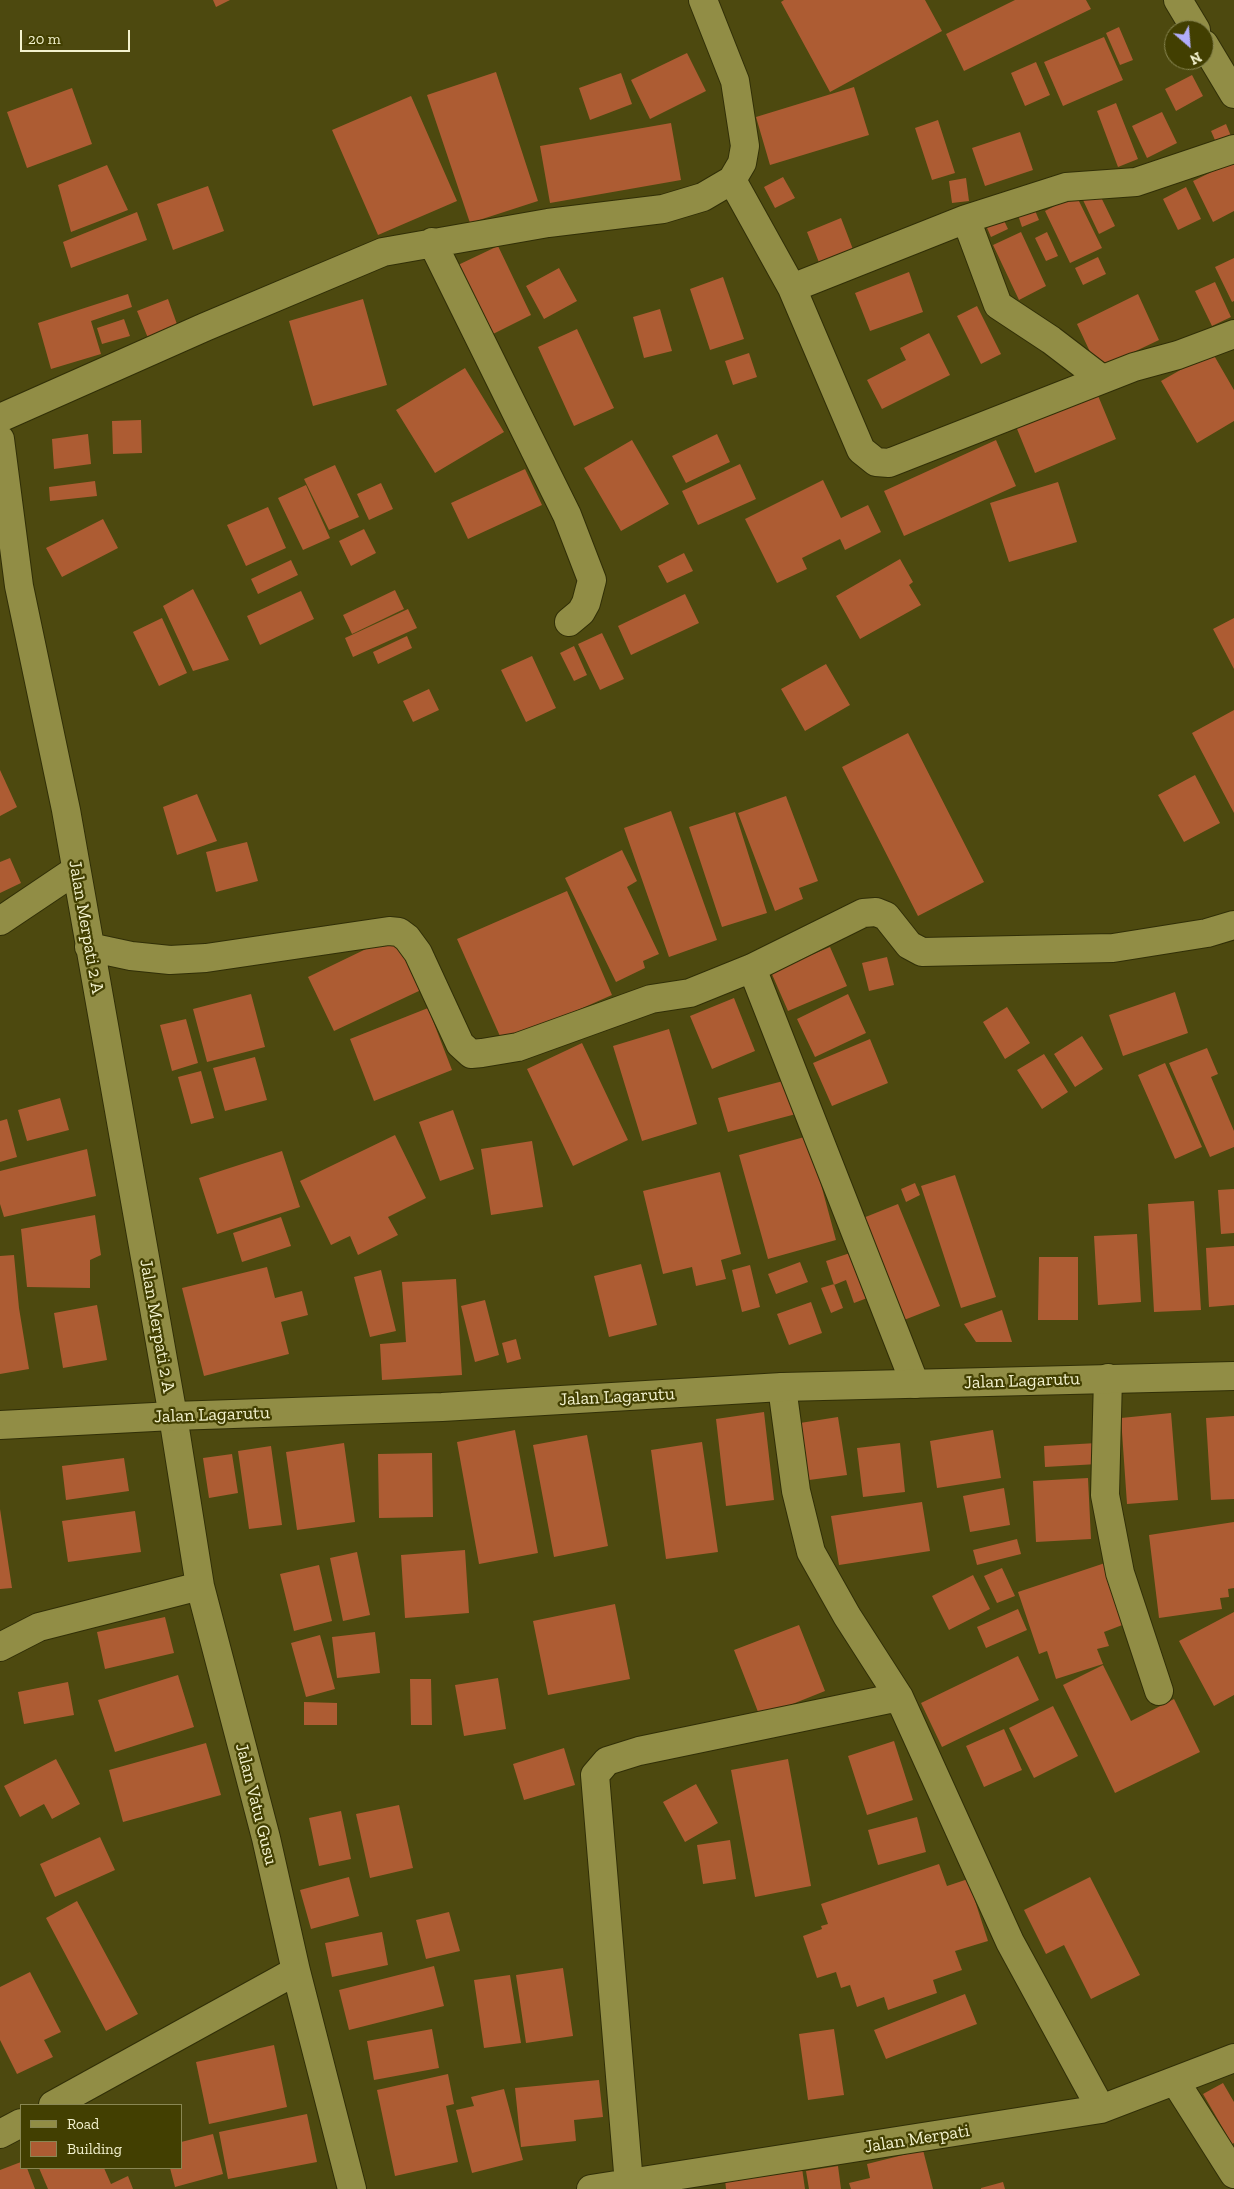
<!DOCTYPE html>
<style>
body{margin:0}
#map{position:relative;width:1234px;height:2189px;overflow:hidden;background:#4d490f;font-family:"Zilla Slab",serif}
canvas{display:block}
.legend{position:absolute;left:20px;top:2104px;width:162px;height:65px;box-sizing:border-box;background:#423f01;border:1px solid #898753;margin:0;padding:6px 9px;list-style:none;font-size:15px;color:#f3f2ce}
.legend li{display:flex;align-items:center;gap:10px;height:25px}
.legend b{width:25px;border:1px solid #898753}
.north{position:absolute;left:1164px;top:20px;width:50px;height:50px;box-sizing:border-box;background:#423f01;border:1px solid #898753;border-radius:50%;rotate:153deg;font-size:14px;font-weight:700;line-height:20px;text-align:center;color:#f3f2ce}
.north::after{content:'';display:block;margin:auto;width:18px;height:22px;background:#b1adfa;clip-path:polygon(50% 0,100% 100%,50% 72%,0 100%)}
.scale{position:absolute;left:20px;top:30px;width:110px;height:22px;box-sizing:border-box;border:2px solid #f3f2ce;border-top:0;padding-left:6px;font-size:15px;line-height:18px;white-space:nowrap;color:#f3f2ce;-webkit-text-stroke:4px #423f01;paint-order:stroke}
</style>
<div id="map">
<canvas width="1234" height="2189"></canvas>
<ul class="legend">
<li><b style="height:6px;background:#918d45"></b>Road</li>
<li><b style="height:14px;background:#ad5c33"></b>Building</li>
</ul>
<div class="north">N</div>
<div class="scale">20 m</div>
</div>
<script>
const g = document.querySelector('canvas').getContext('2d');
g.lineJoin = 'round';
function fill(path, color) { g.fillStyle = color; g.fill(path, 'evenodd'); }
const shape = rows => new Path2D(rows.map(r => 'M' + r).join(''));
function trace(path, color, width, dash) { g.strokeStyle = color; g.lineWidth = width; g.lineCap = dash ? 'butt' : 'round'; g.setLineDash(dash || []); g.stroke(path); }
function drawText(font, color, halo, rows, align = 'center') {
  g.font = font + ' "Zilla Slab",serif'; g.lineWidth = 4.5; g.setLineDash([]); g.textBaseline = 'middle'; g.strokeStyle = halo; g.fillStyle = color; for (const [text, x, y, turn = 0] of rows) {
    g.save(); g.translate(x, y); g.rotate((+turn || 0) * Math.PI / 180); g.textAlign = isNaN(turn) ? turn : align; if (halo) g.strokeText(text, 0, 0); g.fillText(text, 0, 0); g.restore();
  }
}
fill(shape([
 [213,0,230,0,216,7],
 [784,0,925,0,942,31,830,92,781,2],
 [1015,0,1086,0,1091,9,964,71,946,34],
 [1119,27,1133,60,1120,65,1106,33],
 [1104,37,1123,80,1063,106,1044,62],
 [687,53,706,91,650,119,631,80],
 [1036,62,1050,95,1025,106,1011,73],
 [496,72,538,201,470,223,427,95],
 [621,73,632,104,590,120,579,88],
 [1192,75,1203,96,1176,111,1165,89],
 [854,87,869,135,770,165,756,117],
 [72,88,92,144,27,168,7,112],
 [411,96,457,201,378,235,332,130],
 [1116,103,1138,159,1118,167,1097,111],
 [1162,112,1177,143,1147,158,1132,126],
 [938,120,955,173,932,180,915,128],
 [671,123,681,180,550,203,540,146],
 [1226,124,1233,141,1218,147,1211,131],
 [1020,132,1033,170,985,186,972,148],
 [1234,161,1234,211,1213,222,1193,181],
 [107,165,128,210,71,232,58,185],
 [783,177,795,198,775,208,764,187],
 [966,178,969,201,952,203,949,181],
 [208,186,224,231,173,250,157,204],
 [1186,187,1201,219,1178,230,1163,199],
 [1099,193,1115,226,1099,234,1083,200],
 [1076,195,1102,248,1070,263,1045,211],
 [1031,201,1039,220,1022,227,1016,209],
 [137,212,147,240,71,268,63,242],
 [1000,212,1008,229,991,237,984,221],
 [841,218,854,252,820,265,807,232],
 [1021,232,1046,286,1019,300,993,245],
 [1047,232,1058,256,1046,261,1035,238],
 [498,246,531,315,491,335,458,265],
 [1098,257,1106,274,1083,285,1075,268],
 [1234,258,1234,301,1232,302,1215,267],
 [559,268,577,301,544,319,526,286],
 [909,272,923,312,870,331,855,293],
 [723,277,744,339,710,350,690,289],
 [1215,282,1231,317,1212,326,1195,291],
 [128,294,132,307,91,321,101,354,51,369,38,323],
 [1138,294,1159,340,1098,369,1077,324],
 [168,299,178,327,148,338,137,311],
 [363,299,387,385,313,406,289,321],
 [977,306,1001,354,981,364,957,316],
 [660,309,672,351,644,358,633,317],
 [124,319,130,336,102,344,97,328],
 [577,329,614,408,574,426,538,347],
 [929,333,950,375,882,409,867,380,906,360,900,348],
 [1212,352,1234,390,1234,421,1197,443,1161,381],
 [749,353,757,377,733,385,725,361],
 [465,368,504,432,435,473,396,410],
 [1094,386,1116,439,1035,473,1013,419],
 [141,420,142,453,113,454,112,421],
 [88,434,91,464,54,469,52,439],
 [717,434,730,462,686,483,672,456],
 [632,440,669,504,621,531,584,468],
 [996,440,1016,486,904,536,884,491],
 [740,464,756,499,698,525,682,491],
 [335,465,359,517,329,530,304,479],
 [525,469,542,505,468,539,451,503],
 [823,480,841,518,868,505,881,532,845,550,840,539,802,558,807,569,777,583,745,519],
 [95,481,97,496,50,501,49,487],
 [1058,482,1077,542,1009,562,990,503],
 [381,483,393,509,369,520,357,494],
 [306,485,330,538,303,550,278,498],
 [268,507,286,548,246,566,227,525],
 [103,519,118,548,62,577,46,548],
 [364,529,376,553,351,566,339,541],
 [684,553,693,571,667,583,658,566],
 [900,559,913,582,909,585,921,605,860,639,836,596],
 [291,560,298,575,258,594,251,579],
 [193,589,229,660,193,671,163,606],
 [395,590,404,609,352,634,343,615],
 [301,591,314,619,260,645,247,616],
 [685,594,699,623,631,655,618,626],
 [408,609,417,628,353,657,345,638],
 [162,618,187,673,159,686,133,632],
 [1234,618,1234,669,1213,629],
 [602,633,624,679,600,690,578,644],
 [407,636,412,648,378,664,373,652],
 [574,646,587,675,574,681,560,653],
 [532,656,556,708,526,722,501,670],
 [826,664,850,705,805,731,781,689],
 [429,689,439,710,413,722,403,701],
 [1234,710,1234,813,1192,733],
 [908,733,984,882,918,916,842,767],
 [0,770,17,807,0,816],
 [1195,775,1220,823,1184,842,1158,795],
 [197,794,217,841,177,855,163,807],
 [786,796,818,881,799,888,803,899,775,911,738,813],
 [671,811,717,940,669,957,624,828],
 [735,812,767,913,722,927,689,827],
 [247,842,258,881,216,892,206,852],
 [622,850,637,881,627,887,659,954,643,961,645,968,616,982,565,878],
 [10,858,21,883,0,893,0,862],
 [567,891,612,995,503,1043,457,939],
 [395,935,421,990,334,1031,308,977],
 [830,947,847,986,788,1011,771,972],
 [887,957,894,985,869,991,862,963],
 [1175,992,1188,1033,1123,1056,1109,1015],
 [251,994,265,1047,207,1062,193,1009],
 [848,994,866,1033,815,1057,797,1019],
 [734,998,755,1051,712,1069,690,1016],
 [1007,1007,1030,1043,1005,1059,983,1022],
 [428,1008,452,1070,374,1101,350,1039],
 [186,1019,198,1063,172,1071,160,1025],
 [669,1029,697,1124,642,1141,613,1046],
 [1082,1036,1103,1069,1075,1087,1054,1054],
 [870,1039,888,1083,832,1106,813,1063],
 [582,1043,628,1140,573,1166,527,1069],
 [1207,1048,1218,1074,1211,1077,1234,1131,1234,1147,1210,1157,1169,1063],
 [1044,1054,1068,1092,1042,1109,1017,1070],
 [255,1057,267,1100,225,1111,213,1068],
 [1165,1063,1202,1147,1175,1159,1138,1075],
 [201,1071,214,1118,191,1124,178,1077],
 [787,1080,796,1114,728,1132,718,1098],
 [60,1098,69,1130,27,1141,18,1110],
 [453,1110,474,1169,440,1181,419,1122],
 [7,1119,17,1157,0,1162,0,1121],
 [395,1135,426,1198,388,1217,398,1235,358,1255,350,1236,331,1245,300,1181],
 [808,1136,836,1240,768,1259,739,1155],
 [532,1141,543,1207,491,1215,481,1149],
 [87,1149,96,1196,4,1217,0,1204,0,1171],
 [282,1151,300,1207,217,1234,199,1178],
 [720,1172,741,1254,721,1260,726,1279,696,1286,692,1267,663,1274,643,1191],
 [955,1175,996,1297,961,1308,921,1186],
 [915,1183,920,1195,906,1202,901,1189],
 [1234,1189,1234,1233,1221,1234,1218,1190],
 [1194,1201,1201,1310,1154,1312,1148,1204],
 [898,1204,940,1306,904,1320,863,1218],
 [95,1215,101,1255,90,1260,90,1288,27,1287,21,1229],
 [281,1217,291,1246,242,1262,233,1233],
 [1137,1234,1141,1302,1098,1305,1094,1236],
 [1234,1246,1234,1305,1209,1307,1206,1248],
 [853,1252,870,1297,854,1303,846,1280,834,1285,826,1261],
 [14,1255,19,1308,29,1369,0,1374,0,1256],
 [1039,1257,1078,1257,1078,1320,1038,1320],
 [800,1262,808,1282,776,1294,768,1274],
 [641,1264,657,1325,609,1337,594,1276],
 [750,1265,760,1307,742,1312,732,1270],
 [267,1267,275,1298,302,1291,308,1315,281,1322,289,1354,204,1376,182,1288],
 [381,1270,396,1331,370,1337,354,1277],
 [456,1279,462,1375,382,1380,380,1344,406,1342,402,1282],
 [834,1284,843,1308,831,1313,821,1288],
 [485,1300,499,1355,475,1362,461,1306],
 [811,1302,822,1333,789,1345,777,1314],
 [97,1305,107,1360,63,1368,54,1313],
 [1002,1310,1012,1342,976,1342,964,1324],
 [516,1339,521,1359,507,1363,502,1343],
 [764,1412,774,1500,726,1506,716,1419],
 [1171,1413,1178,1500,1127,1504,1121,1418],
 [1234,1416,1234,1499,1211,1500,1206,1418],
 [838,1417,847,1475,809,1480,800,1423],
 [515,1430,538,1553,479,1564,457,1442],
 [993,1430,1001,1478,937,1488,930,1441],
 [587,1435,608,1546,554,1557,533,1445],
 [702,1442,718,1552,666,1559,651,1450],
 [344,1443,355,1522,297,1530,286,1452],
 [900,1443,905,1492,863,1497,857,1448],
 [1097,1443,1098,1464,1045,1467,1044,1446],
 [271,1446,282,1525,249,1529,238,1451],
 [432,1453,433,1517,379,1518,378,1454],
 [232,1454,238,1493,209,1498,203,1458],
 [124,1458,129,1491,66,1500,62,1466],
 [1088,1478,1091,1539,1036,1542,1033,1481],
 [1004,1488,1010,1525,970,1532,963,1496],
 [922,1502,930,1551,839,1565,831,1516],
 [0,1509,12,1588,0,1589],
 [135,1511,141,1552,68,1562,62,1521],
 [1234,1522,1234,1588,1228,1589,1229,1597,1220,1598,1222,1609,1159,1618,1149,1535],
 [1017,1539,1021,1554,977,1565,973,1550],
 [465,1550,469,1613,405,1618,401,1555],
 [357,1552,370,1615,343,1621,330,1558],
 [1105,1563,1125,1624,1104,1632,1109,1646,1097,1649,1103,1664,1056,1679,1047,1651,1039,1654,1018,1592],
 [319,1565,332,1621,294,1631,280,1574],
 [1002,1568,1015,1596,997,1603,984,1576],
 [973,1575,990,1609,949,1630,932,1596],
 [615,1604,630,1679,548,1695,533,1621],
 [1018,1609,1027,1630,986,1648,977,1627],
 [1234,1612,1234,1695,1214,1706,1179,1641],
 [165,1617,174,1653,105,1669,97,1632],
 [799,1625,825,1691,760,1717,734,1650],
 [375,1632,380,1673,337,1678,332,1637],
 [320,1635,335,1689,306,1697,291,1643],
 [1018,1656,1039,1700,942,1747,921,1703],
 [1103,1665,1131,1721,1174,1699,1200,1752,1115,1793,1063,1685],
 [178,1675,194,1727,115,1752,98,1700],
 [498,1678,506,1729,464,1736,455,1685],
 [410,1679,431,1679,432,1725,411,1725],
 [68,1682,74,1715,24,1724,18,1692],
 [304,1702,337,1703,337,1725,304,1725],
 [1053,1706,1078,1756,1034,1778,1009,1728],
 [1004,1729,1022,1770,984,1787,966,1746],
 [894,1741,913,1800,867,1815,848,1756],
 [206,1743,221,1795,123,1822,109,1770],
 [564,1748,575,1785,524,1800,513,1764],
 [56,1759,80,1804,52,1819,44,1804,20,1817,4,1786],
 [788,1759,811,1886,755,1897,731,1770],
 [696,1784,718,1823,685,1842,663,1802],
 [399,1805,413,1868,370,1878,356,1814],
 [341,1811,351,1859,319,1866,309,1818],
 [917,1817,926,1852,878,1865,868,1830],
 [100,1837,115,1870,55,1897,40,1864],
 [730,1840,736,1879,703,1884,697,1845],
 [939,1864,947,1886,968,1879,988,1941,955,1951,962,1970,933,1980,937,1993,888,2010,884,1997,857,2007,850,1985,841,1988,836,1972,817,1978,803,1936,822,1929,821,1926,828,1924,821,1904],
 [349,1877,359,1916,311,1929,300,1890],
 [1090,1877,1140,1975,1091,1999,1064,1945,1046,1954,1024,1910],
 [77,1901,138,2014,106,2031,46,1918],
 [449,1912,460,1951,426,1959,416,1920],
 [382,1932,388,1965,332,1977,325,1943],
 [434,1966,444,2006,349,2030,339,1990],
 [563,1968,573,2036,526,2043,516,1975],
 [30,1972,61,2032,44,2040,53,2057,17,2074,0,2040,0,1987],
 [510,1975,521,2043,484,2048,474,1980],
 [965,1994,977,2024,886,2059,874,2030],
 [432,2029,439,2068,374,2080,367,2041],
 [834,2029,844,2095,808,2100,799,2034],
 [274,2045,287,2107,209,2124,196,2062],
 [448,2074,454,2104,446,2106,458,2162,395,2176,377,2090],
 [599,2080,603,2117,574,2120,576,2141,521,2147,515,2088],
 [1223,2083,1234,2102,1234,2143,1232,2144,1203,2094],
 [504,2089,523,2160,472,2173,456,2110,474,2106,471,2097],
 [307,2114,317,2162,228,2179,219,2132],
 [213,2134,223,2174,175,2187,170,2168,181,2168,181,2142],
 [923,2150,933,2189,851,2189,849,2183,870,2178,867,2164],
 [21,2162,21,2168,27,2168,35,2189,0,2189,0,2170],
 [838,2166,841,2189,809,2189,806,2171],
 [39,2168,104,2168,111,2184,128,2176,133,2189,48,2189],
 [802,2168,805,2189,726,2189,725,2179],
 [1003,2182,1005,2189,981,2189,981,2188]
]), '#ad5c33');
const street = shape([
 [1178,0,1196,30],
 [1204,44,1234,94],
 [732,180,792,288,861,450,876,462,889,463,1134,367,1178,355,1234,334],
 [966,219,998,305,1051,340,1102,379],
 [432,242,567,515,592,580,586,603,581,612,569,622],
 [792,288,966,219,1066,187,1136,182,1234,149],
 [0,418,205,327,383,252,548,223,663,209,703,197,732,180,742,163,745,146,735,81,703,0],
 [0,439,19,586,66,810,173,1416,200,1586,266,1838,296,1971,352,2189],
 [0,921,76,870],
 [89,947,131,956,170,960,206,958,389,931,399,932,407,938,418,953,460,1044,471,1054,482,1053,518,1047,651,999,690,993,752,968,863,913,876,912,886,916,909,945,922,952,1113,948,1207,933,1234,925],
 [752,968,915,1384],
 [1108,1378,1105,1495,1120,1573,1159,1691],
 [782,1387,796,1491,811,1552,847,1616,899,1697,1010,1942,1101,2109],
 [0,1647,39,1627,200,1586],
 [1175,2081,1234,2174],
 [53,2105,296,1971],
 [0,2134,21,2123],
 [629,2184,595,1775,607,1761,639,1751,899,1697],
 [591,2189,1101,2109,1234,2058]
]);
const secondary = shape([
 [0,1425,173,1416,442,1407,782,1387,1234,1376]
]);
trace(street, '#312f07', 30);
trace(secondary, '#312f07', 30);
trace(street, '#918d45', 28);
trace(secondary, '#918d45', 28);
drawText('18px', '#f3f2ce', '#423f01', [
 ["Jalan Merpati 2 A",86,927,80],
 ["Jalan Merpati 2 A",157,1326,80],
 ["Jalan Lagarutu",1022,1381,-2],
 ["Jalan Lagarutu",617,1397,-3],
 ["Jalan Lagarutu",212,1415,-2],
 ["Jalan Vatu Gusu",256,1804,76],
 ["Jalan Merpati",917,2139,-9]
]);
</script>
